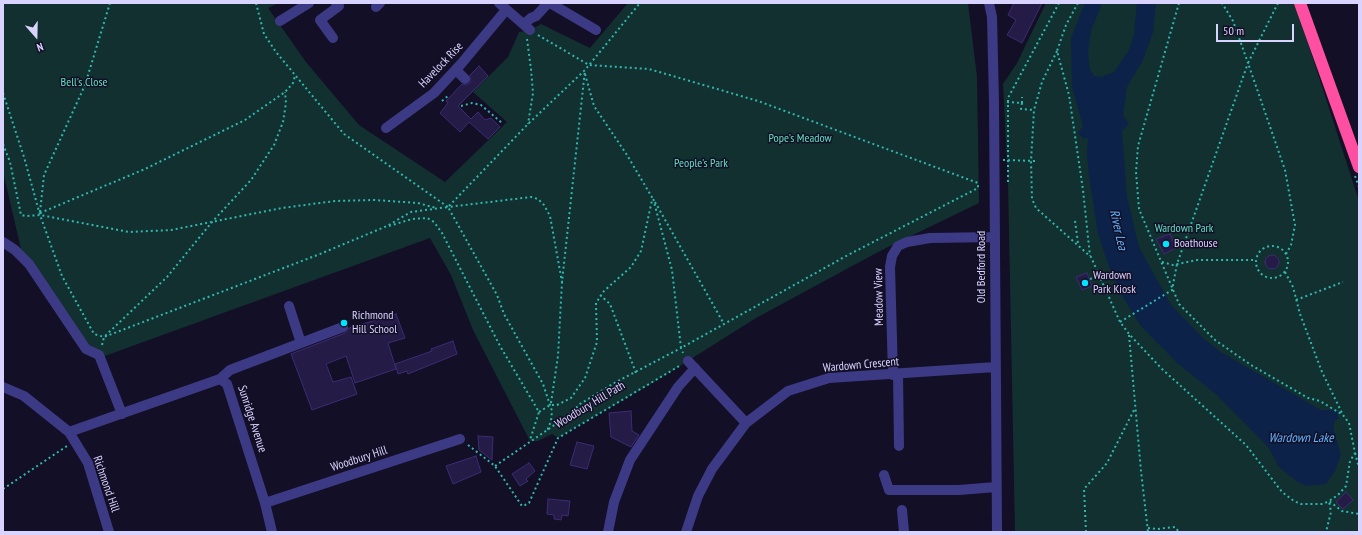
<!DOCTYPE html>
<style>
body{margin:0}
#map{position:relative;width:1362px;height:535px;overflow:hidden;background:#130f26;font-family:"PT Sans Narrow",sans-serif}
canvas{display:block}
.frame{position:absolute;inset:0;border:4px solid #d9d4ff;pointer-events:none}
.north{position:absolute;left:16px;top:16px;width:40px;height:40px;-webkit-text-stroke:3px #130f26;paint-order:stroke;rotate:160deg;font-size:11px;font-weight:700;line-height:16px;text-align:center;color:#d9d4ff}
.north::after{content:'';display:block;margin:auto;width:14px;height:18px;background:#d9d4ff;clip-path:polygon(50% 0,100% 100%,50% 72%,0 100%)}
.scale{position:absolute;left:1216px;top:24px;width:78px;height:18px;box-sizing:border-box;border:2px solid #d9d4ff;border-top:0;padding-left:5px;font-size:12px;line-height:14px;white-space:nowrap;color:#d9d4ff;-webkit-text-stroke:3px #130f26;paint-order:stroke}
</style>
<div id="map">
<canvas width="1362" height="535"></canvas>
<div class="frame"></div>
<div class="north">N</div>
<div class="scale">50 m</div>
</div>
<script>
const g = document.querySelector('canvas').getContext('2d');
g.lineJoin = 'round';
function fill(path, color) { g.fillStyle = color; g.fill(path, 'evenodd'); }
const shape = rows => new Path2D(rows.map(r => 'M' + r).join(''));
function trace(path, color, width, dash) { g.strokeStyle = color; g.lineWidth = width; g.lineCap = dash ? 'butt' : 'round'; g.setLineDash(dash || []); g.stroke(path); }
function drawText(font, color, halo, rows, align = 'center') {
  g.font = font + ' "PT Sans Narrow",sans-serif'; g.lineWidth = 3; g.setLineDash([]); g.textBaseline = 'middle'; g.strokeStyle = halo; g.fillStyle = color; for (const [text, x, y, turn = 0] of rows) {
    g.save(); g.translate(x, y); g.rotate((+turn || 0) * Math.PI / 180); g.textAlign = isNaN(turn) ? turn : align; if (halo) g.strokeText(text, 0, 0); g.fillText(text, 0, 0); g.restore();
  }
}
fill(shape([
 [3,3,279,3,268,8,306,62,359,125,445,182,507,122,473,92,508,57,519,32,530,30,541,24,590,48,628,3,968,3,977,77,979,203,880,251,756,318,656,381,558,438,552,434,538,441,530,441,473,330,451,275,430,238,102,357,93,356,21,249,3,172],
 [1046,3,1295,3,1359,201,1359,532,1015,532,1008,182,1003,84,1017,63]
]), '#12302f');
fill(shape([
 [1085,3,1102,3,1091,31,1088,53,1090,69,1094,76,1101,77,1114,72,1129,50,1134,35,1137,3,1156,3,1153,32,1143,60,1127,87,1123,115,1129,124,1122,131,1127,197,1139,247,1171,305,1203,338,1222,353,1321,410,1336,410,1339,418,1335,421,1333,427,1341,455,1335,471,1326,484,1307,486,1296,481,1279,467,1268,447,1217,395,1177,363,1140,325,1118,289,1108,264,1098,234,1089,176,1087,154,1088,138,1083,139,1078,133,1083,126,1072,87,1071,38]
]), '#0c2248');
const building = shape([
 [1014,3,1042,3,1022,43,1007,35,1016,20,1008,15,1014,3],
 [479,66,488,76,458,106,471,119,478,112,485,120,491,118,500,127,488,139,469,122,460,132,440,113,448,103,446,101,462,84,466,85,470,83,470,75,479,66],
 [1170,234,1176,248,1164,254,1156,239,1170,234],
 '1265 262a7 7 0 1 1 14 0a7 7 0 1 1-14 0Z',
 [1087,273,1092,286,1082,290,1076,277,1087,273],
 [396,314,405,338,388,343,396,369,355,383,346,356,326,364,333,382,351,377,357,394,312,410,291,354,345,333,349,328,396,314],
 [453,341,457,354,408,374,407,371,398,374,395,364,432,351,431,349,453,341],
 [631,411,632,431,639,435,631,447,611,437,609,413,631,411],
 [478,436,493,437,492,460,479,450,478,436],
 [577,442,594,446,587,469,570,465,577,442],
 [476,456,481,472,453,484,446,466,476,456],
 [529,463,535,471,526,479,528,481,520,486,512,474,529,463],
 [1346,492,1353,500,1343,509,1336,502,1346,492],
 [548,499,570,501,568,516,562,515,561,520,554,519,554,515,547,514,548,499]
]);
fill(building, '#241b47');
trace(building, '#3b2d73', 1);
trace(shape([
 [256,3,264,34,276,52,344,134,448,207,531,197,538,199,544,205,550,216,562,282],
 [1078,3,1066,25,1057,51,1069,95,1083,190,1090,256],
 [1179,3,1138,146,1136,172,1139,209,1179,304,1215,340,1251,365,1308,398,1320,401,1343,415,1349,423,1355,453,1350,461,1346,486,1338,495,1329,501,1331,512,1326,532],
 [1278,3,1248,63,1285,170,1295,225,1291,245,1286,254],
 [538,35,589,65,649,69,758,101,978,183,978,188,848,255,681,348,672,270,653,198],
 [527,39,531,69,533,93,528,124],
 [1057,51,1042,82,1034,110,1031,161,1032,199,1036,208,1091,257,1120,322,1129,334,1162,369,1246,445,1282,492,1294,501,1301,504,1323,504,1329,501,1342,511,1359,514],
 [585,74,594,106,627,155,653,199],
 [3,93,24,157,40,215,62,276,94,334,104,337,320,254,387,226,411,212,448,207,497,295,504,314,543,384,552,411,551,421,547,431],
 [442,101,449,95],
 [1007,102,1022,103,1021,109,1034,110],
 [1022,103,1022,97],
 [461,106,472,103,481,105,502,123],
 [3,144,10,162,21,215,26,216,40,215,129,232,171,230,282,208,335,201,374,200,418,203,436,208],
 [1003,160,1036,161],
 [1355,176,1359,187],
 [1008,182,1008,98,1059,3],
 [655,202,724,324],
 [449,206,528,124,585,70,640,3],
 [40,212,44,175,85,85,110,3],
 [40,213,145,169,245,120,285,92,293,83,295,76],
 [1075,221,1078,243],
 [389,226,412,219,427,218,434,222,442,233,500,346,539,412,530,440],
 '1256 262a16 16 0 1 1 32 0a16 16 0 1 1-32 0Z',
 [1162,262,1173,265,1197,260,1256,260],
 [1285,272,1293,287,1300,314,1322,372,1343,415],
 [1090,279,1099,276],
 [600,295,610,304,636,373],
 [1296,300,1343,282],
 [1120,322,1172,290,1177,264,1248,63,1233,21,1222,3],
 [1129,335,1141,471,1148,532],
 [102,345,104,337,167,277,212,222,251,180,274,145,283,122,286,103,285,92],
 [551,403,558,356,562,282,585,70],
 [539,412,550,405,557,405,571,398,585,378,597,342,596,303,604,291,631,267,641,251,652,200],
 [468,445,495,466,522,506,525,505,529,503,558,438,681,365],
 [1355,453,1359,468],
 [495,466,569,415,580,404,616,382,681,348,683,353],
 [3,489,67,446],
 [1148,528,1157,529,1175,527,1179,532],
 [1086,532,1084,489,1107,463,1134,410]
]), '#2fb8b0', 2, [2, 3]);
trace(shape([
 [499,3,530,30],
 [550,3,596,30],
 [989,3,992,17,994,102,997,532],
 [376,7,380,3],
 [280,21,309,3],
 [524,24,531,18,536,16,548,3],
 [333,38,320,20,339,6,336,3],
 [456,70,465,79],
 [386,128,434,93,461,64,506,10],
 [3,242,15,250,29,264,86,349,99,355,122,414],
 [301,343,343,327],
 [688,361,746,423],
 [898,374,899,446],
 [893,375,890,267,892,256,898,246,907,242,930,238,995,237],
 [220,379,230,370,301,343,289,306],
 [3,387,24,396,69,432,88,463,109,532],
 [69,432,220,379,227,384,265,503,272,532],
 [884,475,889,490,959,490,996,487],
 [265,503,460,439],
 [902,510,904,532],
 [608,532,614,502,630,460,678,387,695,368],
 [686,532,698,496,712,469,746,423,788,391,829,378,995,367]
]), '#3d3a85', 10);
trace(shape([
 [1300,3,1359,167]
]), '#ff4fa3', 12);
for (const [x, y, r, color] of [
 [1166,244,4,"#00e5ff"],
 [1085,283,4,"#00e5ff"],
 [344,323,4,"#00e5ff"]
]) { const dot = new Path2D(); dot.arc(x, y, r, 0, 2 * Math.PI); g.fillStyle = color; g.fill(dot); trace(dot, '#130f26', 1.5); }
drawText('12px', '#d9d4ff', '#130f26', [
 ["Havelock Rise",441,65,-46],
 ["Old Bedford Road",982,267,-90],
 ["Meadow View",879,297,-91],
 ["Wardown Crescent",861,365,-5],
 ["Woodbury Hill Path",590,405,-31],
 ["Sunridge Avenue",252,419,72],
 ["Woodbury Hill",359,459,-18],
 ["Richmond Hill",106,484,71]
]);
drawText('12px', '#5fe0c0', '#130f26', [
 ["Bell's Close",84,83],
 ["Pope's Meadow",800,139],
 ["People's Park",701,164],
 ["Wardown Park",1184,229]
]);
drawText('12px', '#d9d4ff', '#130f26', [
 ["Boathouse",1174,244],
 ["Wardown",1093,276],
 ["Park Kiosk",1093,290],
 ["Richmond",352,316],
 ["Hill School",352,330]
], 'left');
drawText('italic 13px', '#62b6ff', '#130f26', [
 ["River Lea",1118,230,77],
 ["Wardown Lake",1301,438]
]);
</script>
